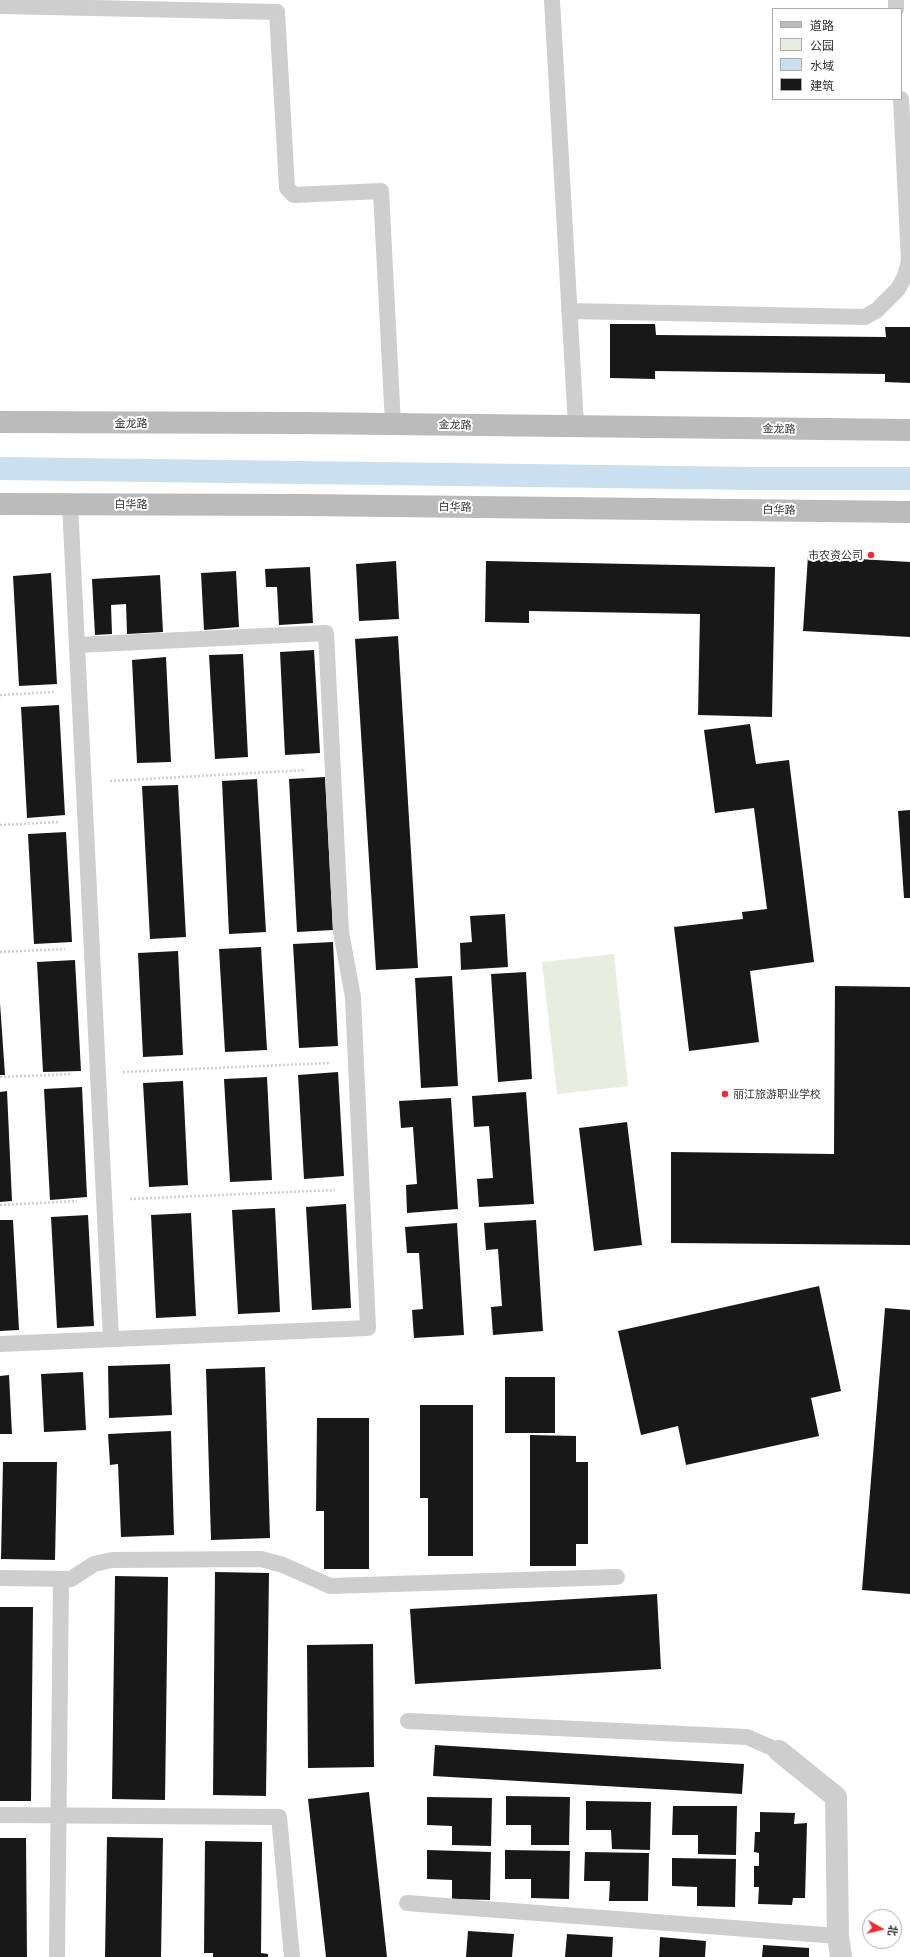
<!DOCTYPE html>
<meta charset="utf-8">
<style>
body{margin:0}
#map{position:relative;width:910px;height:1957px;overflow:hidden;background:#fff;font-family:Ubuntu,"Noto Sans SC",sans-serif}
canvas{display:block}
.legend{position:absolute;left:772px;top:8px;width:130px;height:92px;box-sizing:border-box;background:#fff;border:1px solid #adadad;margin:0;padding:5px 7px;list-style:none;font-size:12px;color:#313131}
.legend li{display:flex;align-items:center;gap:8px;height:20px}
.legend b{width:20px;border:1px solid #adadad}
.north{position:absolute;left:862px;top:1909px;width:40px;height:40px;box-sizing:border-box;background:#fff;border:1px solid #adadad;border-radius:50%;rotate:98deg;font-size:11px;font-weight:700;line-height:16px;text-align:center;color:#313131}
.north::after{content:'';display:block;margin:auto;width:14px;height:18px;background:#f02a33;clip-path:polygon(50% 0,100% 100%,50% 72%,0 100%)}
</style>
<div id="map">
<canvas width="910" height="1957"></canvas>
<ul class="legend">
<li><b style="height:5px;background:#bbb"></b>道路</li>
<li><b style="height:11px;background:#e7eedf"></b>公园</li>
<li><b style="height:11px;background:#cadfef"></b>水域</li>
<li><b style="height:11px;background:#181818"></b>建筑</li>
</ul>
<div class="north">北</div>
</div>
<script>
const g = document.querySelector('canvas').getContext('2d');
g.lineJoin = 'round';
function fill(path, color) { g.fillStyle = color; g.fill(path, 'evenodd'); }
const shape = rows => new Path2D(rows.map(r => 'M' + r).join(''));
function trace(path, color, width, dash) { g.strokeStyle = color; g.lineWidth = width; g.lineCap = dash ? 'butt' : 'round'; g.setLineDash(dash || []); g.stroke(path); }
function drawText(font, color, halo, rows, align = 'center') {
  g.font = font + ' Ubuntu,"Noto Sans SC",sans-serif'; g.lineWidth = 4; g.setLineDash([]); g.textBaseline = 'middle'; g.strokeStyle = halo; g.fillStyle = color; for (const [text, x, y, turn = 0] of rows) {
    g.save(); g.translate(x, y); g.rotate((+turn || 0) * Math.PI / 180); g.textAlign = isNaN(turn) ? turn : align; if (halo) g.strokeText(text, 0, 0); g.fillText(text, 0, 0); g.restore();
  }
}
fill(shape([
 [614,954,628,1086,557,1094,542,962]
]), '#e7eedf');
fill(shape([
 [0,457,754,467,910,467,910,490,754,490,0,480]
]), '#cadfef');
fill(shape([
 [610,324,655,324,656,335,886,337,885,327,910,327,910,383,885,382,885,374,655,371,655,379,610,378],
 [808,556,910,562,910,637,803,631],
 [396,561,399,619,359,621,356,564],
 [486,561,775,567,772,717,698,715,700,614,529,611,529,623,485,622],
 [310,567,313,623,279,625,277,587,266,587,265,569],
 [236,571,239,627,204,630,201,573],
 [51,573,57,684,19,686,13,576],
 [160,575,163,632,127,634,126,604,111,605,112,634,95,635,92,579],
 [398,636,418,968,376,970,355,639],
 [314,650,320,753,285,755,280,652],
 [243,654,248,757,215,759,209,655],
 [166,657,171,762,137,763,132,660],
 [59,705,65,815,27,818,21,707],
 [750,724,756,764,789,760,814,962,750,971,759,1042,689,1051,674,927,743,919,742,912,767,909,754,808,715,813,704,730],
 [325,777,333,930,297,932,289,779],
 [257,779,266,932,229,934,222,781],
 [178,785,186,937,150,939,142,786],
 [910,810,910,898,904,898,898,811],
 [66,832,72,942,34,944,28,834],
 [505,914,508,967,461,970,460,943,472,942,470,916],
 [333,942,338,1046,299,1048,293,944],
 [261,947,267,1050,225,1052,219,949],
 [178,951,183,1055,143,1057,138,953],
 [75,960,81,1071,43,1072,37,962],
 [526,972,532,1079,498,1082,491,974],
 [452,976,458,1086,421,1088,415,978],
 [835,986,910,987,910,1245,671,1243,671,1152,834,1154],
 [0,1003,5,1075,0,1075],
 [338,1072,344,1176,304,1179,298,1075],
 [267,1077,272,1180,230,1182,224,1079],
 [183,1081,188,1185,149,1187,143,1083],
 [82,1087,87,1197,50,1200,44,1089],
 [7,1091,12,1201,0,1202,0,1092],
 [526,1092,534,1204,479,1207,477,1179,493,1178,489,1126,474,1127,472,1096],
 [451,1098,458,1209,407,1213,406,1185,417,1184,413,1127,401,1128,399,1101],
 [627,1122,642,1245,594,1251,579,1128],
 [346,1204,351,1308,312,1310,306,1207],
 [275,1208,280,1312,238,1314,232,1210],
 [191,1213,196,1316,156,1318,151,1215],
 [88,1215,94,1326,57,1328,51,1217],
 [0,1220,13,1220,19,1330,0,1331],
 [536,1220,543,1331,493,1335,491,1307,502,1306,498,1249,486,1250,484,1223],
 [457,1223,464,1335,414,1338,412,1310,423,1309,419,1253,407,1253,405,1227],
 [819,1286,841,1391,811,1398,819,1436,686,1465,678,1426,641,1435,618,1331],
 [885,1308,910,1310,910,1594,862,1590],
 [170,1364,172,1415,109,1418,108,1366],
 [265,1367,270,1538,211,1540,206,1369],
 [83,1372,86,1430,44,1432,41,1374],
 [9,1375,12,1434,0,1434,0,1376],
 [505,1377,555,1377,555,1433,505,1433],
 [420,1405,473,1405,473,1556,428,1556,428,1498,420,1498],
 [317,1418,369,1418,369,1569,324,1569,324,1511,316,1511],
 [171,1431,174,1535,121,1537,118,1464,110,1465,108,1434],
 [530,1435,576,1436,576,1462,588,1462,588,1544,576,1544,576,1566,530,1566],
 [3,1462,57,1462,55,1560,1,1559],
 [215,1572,269,1573,266,1796,213,1795],
 [115,1576,168,1577,165,1800,112,1799],
 [657,1594,661,1669,415,1684,410,1609],
 [0,1607,33,1607,31,1801,0,1801],
 [373,1644,374,1767,308,1768,307,1645],
 [435,1745,744,1764,742,1794,433,1776],
 [369,1792,387,1957,326,1957,308,1799],
 [506,1796,570,1797,569,1845,531,1845,531,1825,506,1825],
 [427,1797,492,1798,491,1846,452,1845,452,1826,427,1825],
 [586,1801,651,1802,650,1850,612,1849,611,1830,586,1830],
 [673,1806,737,1806,736,1855,698,1854,698,1835,672,1835],
 [760,1812,795,1813,794,1824,807,1823,805,1898,793,1898,792,1905,758,1904,759,1887,754,1887,754,1866,759,1866,759,1853,754,1852,755,1832,760,1832],
 [107,1837,163,1838,161,1957,105,1957],
 [0,1838,26,1838,27,1957,0,1957],
 [205,1841,262,1842,261,1953,268,1954,268,1957,213,1957,213,1953,204,1953],
 [427,1850,491,1852,490,1900,452,1899,452,1880,427,1879],
 [505,1850,570,1851,569,1899,531,1898,531,1879,505,1879],
 [585,1852,649,1853,648,1901,609,1901,610,1881,584,1881],
 [672,1858,736,1859,735,1907,697,1906,697,1887,672,1886],
 [468,1931,514,1934,512,1957,466,1957],
 [567,1934,613,1937,612,1957,565,1957],
 [660,1937,706,1941,705,1957,659,1957],
 [763,1945,809,1948,809,1957,762,1957]
]), '#181818');
trace(shape([
 [0,695,54,692],
 [110,781,306,770],
 [0,825,59,822],
 [0,952,65,949],
 [123,1072,330,1063],
 [0,1077,72,1074],
 [130,1199,335,1190],
 [0,1205,77,1201]
]), '#cecece', 2.5, [2, 2]);
trace(shape([
 [552,0,576,426],
 [896,0,896,9],
 [0,6,277,12,287,188,294,195,381,191,393,424],
 [569,311,865,317,877,310,898,289,905,276,909,261,901,99],
 [70,504,111,1339],
 [0,1344,368,1328,353,997,341,932,326,633,77,645],
 [0,1578,71,1579,94,1564,112,1560,261,1559,283,1565,330,1586,617,1577],
 [408,1721,747,1737,779,1751],
 [0,1815,279,1817,292,1957],
 [407,1903,838,1936],
 [57,1957,61,1579]
]), '#cecece', 16);
trace(shape([
 [779,1751,836,1797,838,1936,841,1957]
]), '#cecece', 22);
trace(shape([
 [0,422,303,423,910,430],
 [0,504,303,505,910,512]
]), '#bbb', 22);
for (const [x, y, r, color] of [
 [871,555,4,"#f02a33"],
 [725,1094,4,"#f02a33"]
]) { const dot = new Path2D(); dot.arc(x, y, r, 0, 2 * Math.PI); g.fillStyle = color; g.fill(dot); trace(dot, '#fff', 1.5); }
drawText('11px', '#313131', '#fff', [
 ["金龙路",131,423],
 ["金龙路",455,425,1],
 ["金龙路",779,429,1],
 ["白华路",131,504],
 ["白华路",455,507,1],
 ["白华路",779,510,1]
]);
drawText('11px', '#313131', '#fff', [
 ["市农资公司",863,555],
 ["丽江旅游职业学校",733,1094,"left"]
], 'right');
</script>
